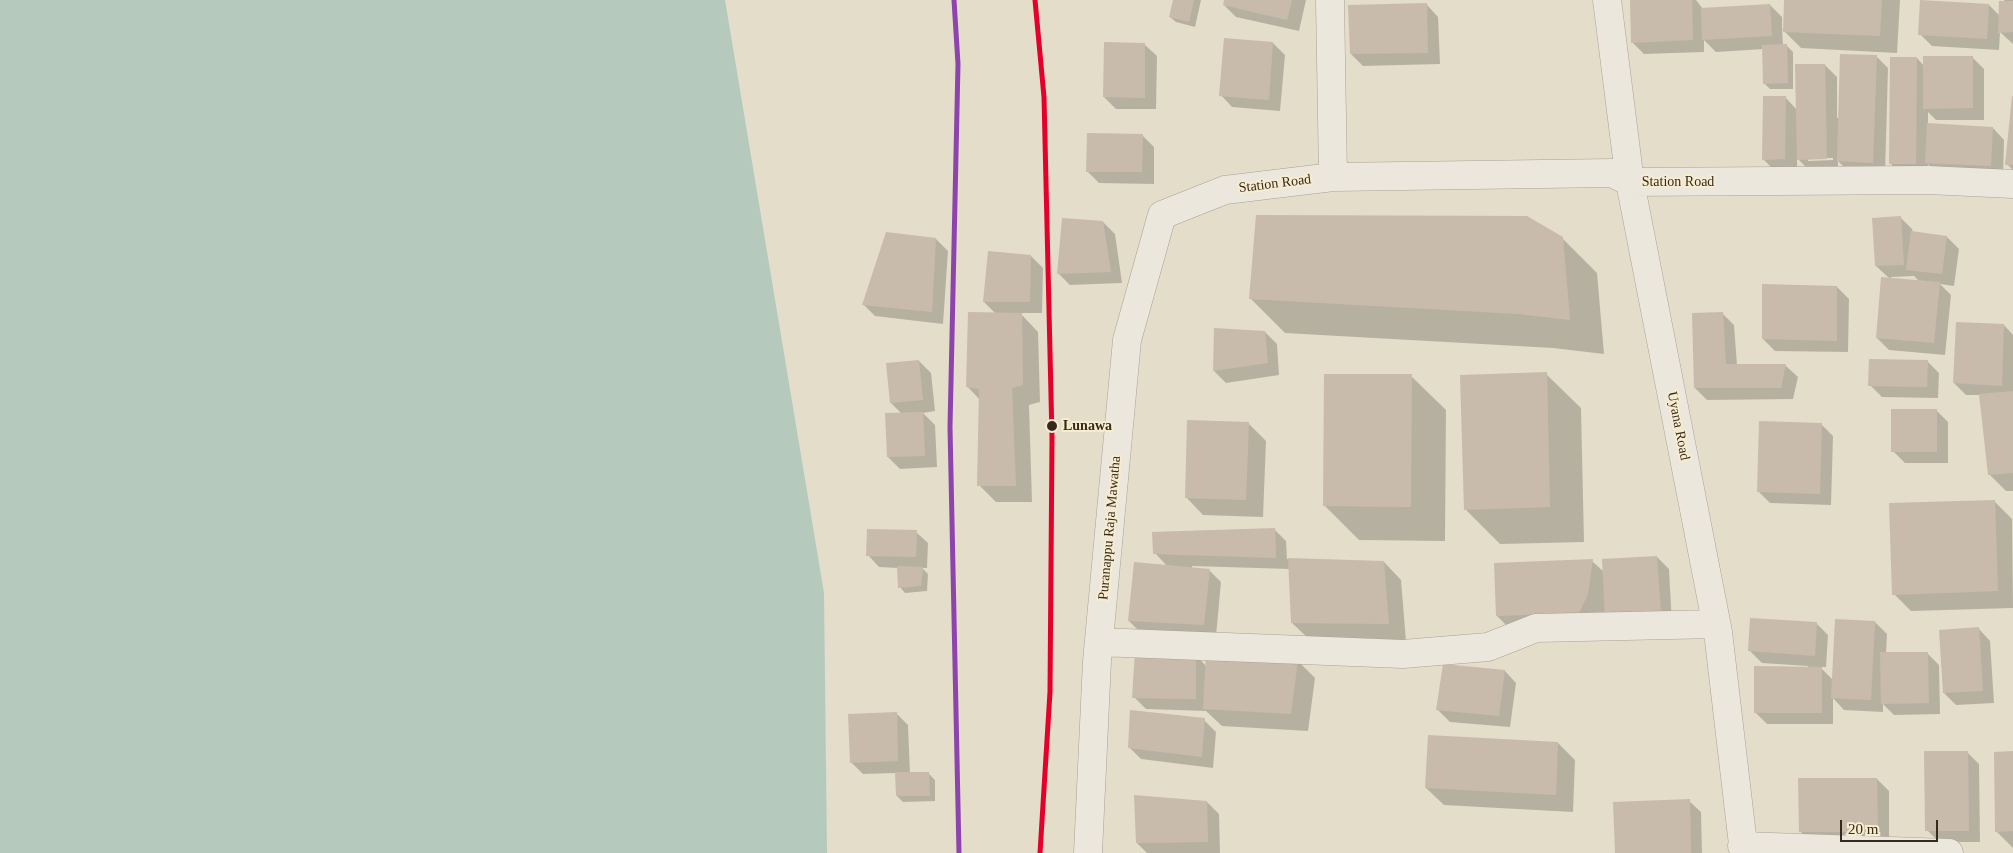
<!DOCTYPE html>
<style>
body{margin:0}
#map{position:relative;width:2013px;height:853px;overflow:hidden;background:#e4ddca;font-family:"Times New Roman",serif}
canvas{display:block}
.scale{position:absolute;left:1840px;top:820px;width:98px;height:22px;box-sizing:border-box;border:2px solid #372a1c;border-top:0;padding-left:6px;font-size:15px;line-height:18px;white-space:nowrap;color:#372a1c;-webkit-text-stroke:4px #f6eccf;paint-order:stroke}
</style>
<div id="map">
<canvas width="2013" height="853"></canvas>
<div class="scale">20 m</div>
</div>
<script>
const g = document.querySelector('canvas').getContext('2d');
g.lineJoin = 'round';
function fill(path, color) { g.fillStyle = color; g.fill(path, 'evenodd'); }
const shape = rows => new Path2D(rows.map(r => 'M' + r).join(''));
function trace(path, color, width, dash) { g.strokeStyle = color; g.lineWidth = width; g.lineCap = dash ? 'butt' : 'round'; g.setLineDash(dash || []); g.stroke(path); }
function drawText(font, color, halo, rows, align = 'center') {
  g.font = font + ' "Times New Roman",serif'; g.lineWidth = 4; g.setLineDash([]); g.textBaseline = 'middle'; g.strokeStyle = halo; g.fillStyle = color; for (const [text, x, y, turn = 0] of rows) {
    g.save(); g.translate(x, y); g.rotate((+turn || 0) * Math.PI / 180); g.textAlign = isNaN(turn) ? turn : align; if (halo) g.strokeText(text, 0, 0); g.fillText(text, 0, 0); g.restore();
  }
}
fill(shape([
 [0,0,725,0,824,593,827,853,0,853]
]), '#b6c9bd');
fill(shape([
 [1174,0,1201,0,1195,27,1176,22,1170,17],
 [1225,0,1306,0,1299,31,1236,17,1224,5],
 [1631,0,1696,0,1703,9,1770,5,1782,17,1782,29,1784,29,1785,0,1900,0,1897,53,1801,48,1782,29,1783,46,1787,46,1793,52,1793,89,1770,89,1764,83,1764,49,1716,52,1704,40,1704,52,1644,54,1632,42],
 [2004,0,2013,0,2013,44,2000,32,1999,50,1932,46,1920,34,1989,5,2000,16,2006,3],
 [1427,5,1438,17,1440,64,1363,66,1351,54],
 [1273,43,1285,55,1280,111,1232,107,1221,95],
 [1145,45,1157,56,1156,109,1116,109,1104,97],
 [1876,56,1888,68,1885,174,1850,173,1838,161,1838,170,1810,171,1797,158,1797,171,1775,171,1763,159,1785,97,1797,110,1825,65,1837,77,1837,118,1840,118],
 [1808,158,1833,158,1833,160,1808,161],
 [1972,57,1984,69,1984,120,1936,120,1928,112,1928,125,1993,128,2004,140,2003,177,1938,174,1928,164,1928,175,1902,175,1890,163,1917,58,1924,66],
 [2013,95,2013,170,2007,164],
 [1142,135,1154,147,1154,184,1099,183,1087,171],
 [1900,217,1912,229,1913,233,1947,237,1959,249,1954,286,1940,284,1951,295,1945,355,1889,350,1877,338,1890,279,1876,266],
 [1914,276,1920,282,1891,279,1891,277],
 [1103,222,1115,234,1122,283,1070,285,1058,273],
 [1562,238,1597,273,1604,354,1553,348,1285,333,1251,299],
 [936,239,948,251,943,324,875,316,863,304],
 [1031,256,1043,268,1042,313,1020,313,1038,332,1040,402,1029,405,1032,502,996,502,979,485,980,400,967,386,996,314,984,302],
 [1837,287,1849,299,1848,352,1775,351,1763,339],
 [1722,313,1734,325,1737,365,1786,366,1798,377,1793,399,1707,400,1695,388],
 [2004,325,2013,335,2013,491,2006,491,1989,474,1980,395,1966,395,1954,383],
 [1265,332,1277,344,1279,375,1226,383,1214,371],
 [919,361,931,373,935,411,923,413,935,425,937,467,900,469,888,457,902,414,891,403],
 [1927,361,1939,373,1938,398,1882,397,1870,385],
 [1546,374,1581,408,1584,542,1500,544,1465,509],
 [1411,376,1446,410,1445,541,1359,540,1324,505],
 [1936,410,1948,422,1948,463,1905,463,1893,451],
 [1249,424,1266,441,1263,517,1203,515,1186,497],
 [1821,424,1833,436,1831,505,1770,503,1758,491],
 [1995,502,2012,519,2013,608,1911,611,1894,594],
 [1274,529,1286,541,1287,559,1384,562,1401,580,1406,641,1310,640,1292,623,1290,569,1192,566,1192,568,1209,570,1221,582,1216,636,1141,633,1129,621,1167,566,1155,553],
 [916,532,928,543,927,568,922,568,928,574,927,591,905,593,900,587,898,568,879,567,868,555],
 [1657,557,1669,569,1672,625,1606,609,1596,630,1514,633,1497,616,1592,561,1604,572],
 [1875,622,1887,634,1886,654,1927,653,1939,665,1940,714,1894,715,1883,704,1883,712,1844,710,1833,698,1833,724,1767,724,1755,712,1808,668,1808,666,1762,663,1750,651,1817,624,1828,635,1826,667,1820,667,1833,680],
 [1979,629,1990,641,1994,703,1956,705,1944,693],
 [1195,654,1206,666,1298,661,1315,678,1308,731,1222,726,1206,711,1146,709,1134,697],
 [1505,671,1516,683,1510,727,1450,722,1438,710],
 [896,713,908,725,910,774,929,774,935,780,935,801,903,802,897,796,896,773,863,774,851,762],
 [1204,720,1216,732,1213,768,1141,759,1129,747],
 [1558,743,1575,760,1573,812,1444,805,1426,788],
 [1967,752,1979,764,1980,842,1939,842,1927,830],
 [2013,753,2013,848,1996,831],
 [1877,779,1889,791,1889,843,1812,843,1800,831],
 [1689,801,1701,812,1702,853,1616,853],
 [1207,802,1219,814,1220,853,1147,853,1137,843]
]), '#0003');
fill(shape([
 [1173,0,1194,0,1189,22,1169,17],
 [1224,0,1292,0,1287,20,1223,5],
 [1630,0,1692,0,1693,40,1631,43],
 [1784,0,1882,0,1880,36,1783,32],
 [1920,0,1989,4,1987,39,1918,35],
 [1999,1,2013,1,2013,32,1998,33],
 [1427,3,1428,53,1350,54,1348,5],
 [1770,4,1772,36,1702,40,1701,8],
 [1224,38,1273,42,1269,100,1219,96],
 [1104,42,1145,43,1145,98,1103,97],
 [1787,44,1788,83,1763,84,1762,45],
 [1840,54,1877,55,1873,163,1837,161],
 [1923,56,1973,56,1973,108,1923,109],
 [1890,57,1917,57,1916,164,1889,164],
 [1795,64,1825,64,1827,159,1797,160],
 [1763,96,1786,96,1785,159,1762,160],
 [2012,96,2013,96,2013,165,2005,165],
 [1927,123,1993,127,1991,166,1925,163],
 [1087,133,1143,134,1142,172,1086,172],
 [1256,215,1527,216,1563,237,1570,320,1518,314,1249,299],
 [1901,216,1904,265,1875,266,1872,218],
 [1062,218,1103,221,1111,272,1057,274],
 [1911,231,1947,236,1942,274,1906,270],
 [886,232,936,238,932,312,862,305],
 [988,251,1031,255,1030,302,983,302],
 [1881,277,1940,282,1934,343,1876,338],
 [1762,284,1837,286,1837,341,1762,339],
 [968,312,1022,313,1023,385,1012,388,1016,486,977,486,979,389,966,387],
 [1723,312,1726,364,1786,364,1781,388,1694,388,1692,313],
 [1956,322,2004,324,2002,386,1953,383],
 [1214,328,1265,331,1268,363,1213,371],
 [1869,359,1928,360,1927,387,1868,386],
 [919,360,923,400,890,403,886,363],
 [1547,372,1550,507,1464,510,1460,375],
 [1324,374,1412,374,1411,507,1323,506],
 [2013,391,2013,473,1988,475,1979,394],
 [1891,409,1937,409,1937,452,1891,452],
 [923,412,925,456,887,457,885,413],
 [1187,420,1249,422,1246,500,1185,498],
 [1759,421,1822,423,1820,494,1757,492],
 [1995,500,1998,591,1892,595,1889,503],
 [1275,528,1276,558,1153,554,1152,532],
 [867,529,917,530,916,557,866,556],
 [1657,556,1661,614,1605,618,1602,559],
 [1288,558,1384,561,1389,624,1291,623],
 [1593,559,1588,594,1579,613,1496,616,1494,563],
 [1134,562,1210,569,1204,625,1128,621],
 [897,566,923,567,921,586,898,588],
 [1750,618,1817,622,1815,656,1748,651],
 [1835,619,1875,621,1871,700,1831,698],
 [1979,627,1983,691,1943,693,1939,630],
 [1135,650,1196,653,1196,699,1132,698],
 [1880,652,1928,652,1929,703,1881,704],
 [1206,654,1298,660,1291,714,1203,709],
 [1443,664,1505,670,1499,716,1436,710],
 [1754,666,1822,667,1822,713,1754,713],
 [1130,710,1205,718,1202,757,1128,748],
 [897,712,898,761,850,763,848,714],
 [1428,735,1558,742,1556,795,1425,788],
 [1924,751,1968,751,1969,831,1925,831],
 [2013,751,2013,831,1995,832,1994,752],
 [895,772,929,772,930,796,896,796],
 [1798,778,1877,778,1878,832,1799,832],
 [1134,795,1207,801,1208,842,1136,843],
 [1690,799,1691,853,1615,853,1613,802]
]), '#c8bbab');
const minor = shape([
 [1330,0,1333,177],
 [1607,0,1630,182,1718,632,1744,853],
 [1099,642,1403,654,1488,647,1536,628,1716,624,1718,632],
 [1742,846,1949,853],
 [1088,853,1097,661,1127,340,1162,215,1225,190,1333,177,1612,173,1630,182,1928,180,2013,184]
]);
trace(minor, '#a9a194', 29);
trace(minor, '#ece7dd', 28);
trace(shape([
 [1035,0,1044,97,1052,438,1050,692,1040,853]
]), '#e4002b', 5);
trace(shape([
 [954,0,958,64,950,427,959,853]
]), '#8e44ad', 5);
for (const [x, y, r, color] of [
 [1052,426,6,"#372a1c"]
]) { const dot = new Path2D(); dot.arc(x, y, r, 0, 2 * Math.PI); g.fillStyle = color; g.fill(dot); trace(dot, '#f6eccf', 2); }
drawText('14px', '#372a1c', '#f6eccf', [
 ["Station Road",1678,182],
 ["Station Road",1275,184,-7],
 ["Uyana Road",1678,426,79],
 ["Puranappu Raja Mawatha",1110,528,-85]
]);
drawText('bold 14px', '#372a1c', '#f6eccf', [
 ["Lunawa",1063,426]
], 'left');
</script>
